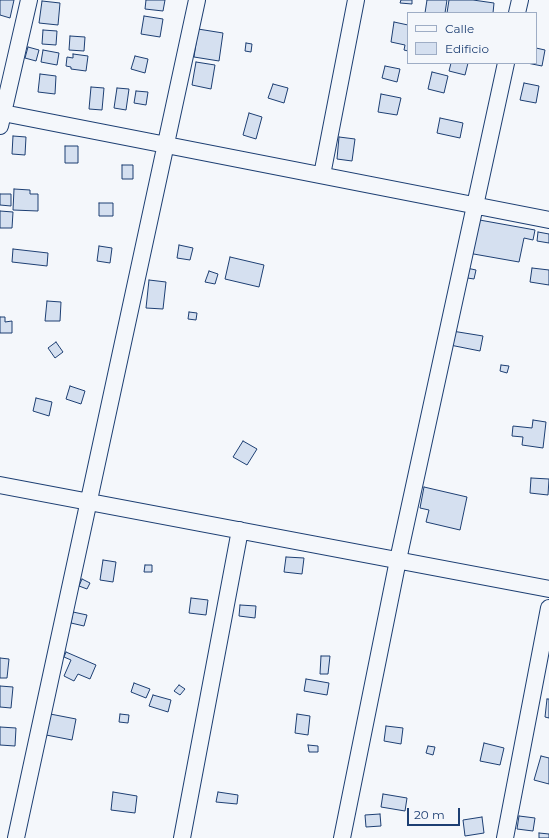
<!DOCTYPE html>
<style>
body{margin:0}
#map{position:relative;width:549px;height:838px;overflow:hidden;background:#f4f7fb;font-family:Montserrat,sans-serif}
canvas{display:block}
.legend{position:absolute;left:407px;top:12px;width:130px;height:52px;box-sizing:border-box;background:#f4f7fb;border:1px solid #9eadc5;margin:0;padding:5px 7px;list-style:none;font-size:12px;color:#1d3f73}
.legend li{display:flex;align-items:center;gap:8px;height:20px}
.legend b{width:20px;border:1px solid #9eadc5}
.scale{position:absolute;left:407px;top:808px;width:53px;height:18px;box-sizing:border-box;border:2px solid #1d3f73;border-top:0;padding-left:5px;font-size:12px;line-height:14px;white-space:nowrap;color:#1d3f73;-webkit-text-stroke:3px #f4f7fb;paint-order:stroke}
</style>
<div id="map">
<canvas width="549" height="838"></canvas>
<ul class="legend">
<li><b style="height:5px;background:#f4f7fb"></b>Calle</li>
<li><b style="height:11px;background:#d5e0f0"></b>Edificio</li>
</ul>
<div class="scale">20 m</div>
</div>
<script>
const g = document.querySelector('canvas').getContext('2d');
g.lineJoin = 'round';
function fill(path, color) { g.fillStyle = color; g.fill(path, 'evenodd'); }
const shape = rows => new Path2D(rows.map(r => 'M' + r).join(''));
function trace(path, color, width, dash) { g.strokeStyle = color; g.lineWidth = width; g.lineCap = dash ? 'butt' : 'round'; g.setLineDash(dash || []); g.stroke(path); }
const building = shape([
 [0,0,14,0,10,18,0,15,0,0],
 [146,0,165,0,163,11,145,9,146,0],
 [401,0,412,0,412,4,400,3,401,0],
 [427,0,447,0,445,13,425,13,427,0],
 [449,0,473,0,494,3,493,13,447,13,449,0],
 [42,1,60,3,58,25,39,23,42,1],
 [144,16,163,19,160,37,141,34,144,16],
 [394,22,408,25,408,51,404,50,405,45,391,42,394,22],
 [198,29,223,33,219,61,194,57,198,29],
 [43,30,57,31,56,45,42,44,43,30],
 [70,36,85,37,84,51,69,50,70,36],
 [246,43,252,44,251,52,245,51,246,43],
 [28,47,39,50,36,61,25,58,28,47],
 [536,48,545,50,542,66,527,63,536,63,536,48],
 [43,50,59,53,57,65,41,62,43,50],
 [73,54,88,56,86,71,71,69,71,67,66,66,67,57,73,58,73,54],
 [135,56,148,59,145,73,131,69,135,56],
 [196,62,215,65,211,89,192,85,196,62],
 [451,63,468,63,465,75,449,71,451,63],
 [385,66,400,69,397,82,382,78,385,66],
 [432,72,448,76,444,93,428,89,432,72],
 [40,74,56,76,55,94,38,92,40,74],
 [524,83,539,86,536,103,520,100,524,83],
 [273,84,288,88,284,103,268,98,273,84],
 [91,87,104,88,102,110,89,109,91,87],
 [117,88,129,89,126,110,114,108,117,88],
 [136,91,148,92,146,105,134,103,136,91],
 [381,94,401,98,397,115,378,112,381,94],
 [249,113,262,117,256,139,243,135,249,113],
 [440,118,463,123,460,138,437,133,440,118],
 [13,136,26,137,25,155,12,154,13,136],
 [339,137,355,139,352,161,337,159,339,137],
 [65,146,78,146,78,163,65,163,65,146],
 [122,165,133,165,133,179,122,179,122,165],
 [14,189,30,190,30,194,38,194,38,211,13,210,14,189],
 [0,194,11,194,11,206,0,205,0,194],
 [99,203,113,203,113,216,99,216,99,203],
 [0,211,13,212,12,228,0,228,0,211],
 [474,219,535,230,533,240,524,238,519,262,468,253,474,219],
 [538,232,549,234,549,243,537,241,538,232],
 [179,245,193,248,190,260,177,258,179,245],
 [99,246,112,248,110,263,97,261,99,246],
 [13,249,48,253,47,266,12,262,13,249],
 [230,257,264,265,259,287,225,279,230,257],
 [462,267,476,270,474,279,461,277,462,267],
 [532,268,549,270,549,285,530,282,532,268],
 [209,271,218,274,215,284,205,282,209,271],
 [149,280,166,282,163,309,146,308,149,280],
 [47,301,61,302,60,321,45,321,47,301],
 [189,312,197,313,196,320,188,319,189,312],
 [0,317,5,317,5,322,12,321,12,333,0,333,0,317],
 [452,331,483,336,480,351,450,345,452,331],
 [56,342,63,352,55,358,48,348,56,342],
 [501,365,509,366,507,373,500,371,501,365],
 [70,386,85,391,81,404,66,399,70,386],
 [36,398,52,402,49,416,33,411,36,398],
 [533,420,546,422,543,448,522,445,523,437,512,436,513,426,532,428,533,420],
 [243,441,257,449,247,465,233,457,243,441],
 [531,478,549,479,548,495,530,493,531,478],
 [424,487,467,497,460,530,426,522,429,510,420,508,424,487],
 [286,557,304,558,302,574,284,572,286,557],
 [103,560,116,562,113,582,100,580,103,560],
 [145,565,152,565,152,572,144,572,145,565],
 [82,579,90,583,87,589,79,586,82,579],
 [191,598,208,600,206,615,189,613,191,598],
 [240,605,256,606,255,618,239,616,240,605],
 [73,612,87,615,84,626,71,623,73,612],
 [66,652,96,665,90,679,78,674,74,681,64,676,71,660,64,657,66,652],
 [321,656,330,656,328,674,320,674,321,656],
 [0,658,9,659,7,678,0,678,0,658],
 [306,679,329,683,327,695,304,691,306,679],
 [134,683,150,689,146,698,131,692,134,683],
 [179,685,185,689,180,695,174,691,179,685],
 [0,686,13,687,11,708,0,707,0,686],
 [153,695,171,700,168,712,149,706,153,695],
 [547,699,549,699,549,718,545,717,547,699],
 [45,713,76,719,72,740,41,734,45,713],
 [120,714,129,715,128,723,119,722,120,714],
 [297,714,310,716,308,735,295,733,297,714],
 [386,726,403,728,401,744,384,741,386,726],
 [0,727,16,728,15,746,0,745,0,727],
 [484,743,504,748,500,765,480,761,484,743],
 [308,745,318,746,318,752,309,752,308,745],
 [428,746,435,747,433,755,426,753,428,746],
 [541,756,549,758,549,784,534,780,541,756],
 [113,792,137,796,135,813,111,810,113,792],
 [218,792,238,795,237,804,216,802,218,792],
 [383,794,407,798,405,811,381,807,383,794],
 [380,814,381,826,366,827,365,815,380,814],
 [519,816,535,818,533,831,517,829,519,816],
 [482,817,484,833,465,836,463,820,482,817],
 [539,833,549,834,549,838,539,838,539,833]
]);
fill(building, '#d5e0f0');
trace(building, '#1d3f73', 1);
const street = shape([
 [517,13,520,0],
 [0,112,3,113,29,0],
 [0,126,3,113,549,220],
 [322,175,356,0],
 [0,485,549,589],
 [16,838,197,0],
 [182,838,240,530],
 [342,838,398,560,506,63],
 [505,838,549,608]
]);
trace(street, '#1d3f73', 18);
trace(street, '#f4f7fb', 16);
</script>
